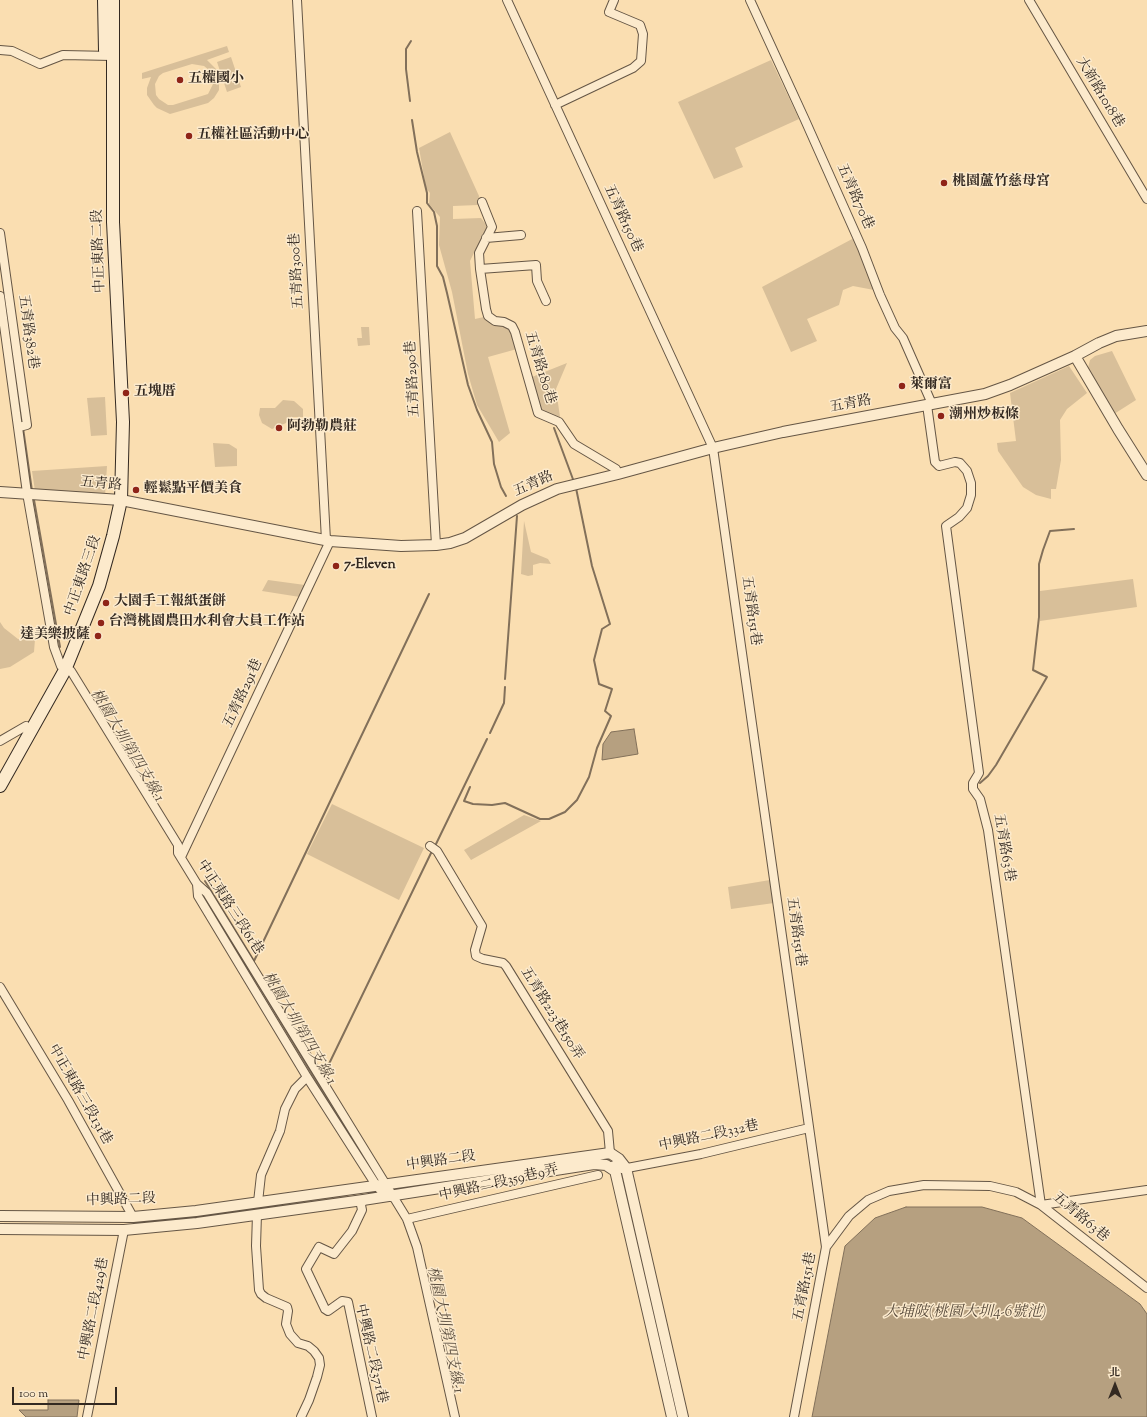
<!DOCTYPE html>
<meta charset="utf-8">
<style>
body{margin:0}
#map{position:relative;width:1147px;height:1417px;overflow:hidden;background:#fadeb1;font-family:"Sorts Mill Goudy","Noto Serif TC",serif}
canvas{display:block}
.north{position:absolute;left:1095px;top:1365px;width:40px;height:40px;-webkit-text-stroke:3px #fceacc;paint-order:stroke;rotate:0deg;font-size:11px;font-weight:700;line-height:16px;text-align:center;color:#332921}
.north::after{content:'';display:block;margin:auto;width:14px;height:18px;background:#332921;clip-path:polygon(50% 0,100% 100%,50% 72%,0 100%)}
.scale{position:absolute;left:12px;top:1387px;width:105px;height:18px;box-sizing:border-box;border:2px solid #332921;border-top:0;padding-left:5px;font-size:12px;line-height:14px;white-space:nowrap;color:#332921;-webkit-text-stroke:3px #fceacc;paint-order:stroke}
</style>
<div id="map">
<canvas width="1147" height="1417"></canvas>
<div class="north">北</div>
<div class="scale">100 m</div>
</div>
<script>
const g = document.querySelector('canvas').getContext('2d');
g.lineJoin = 'round';
function fill(path, color) { g.fillStyle = color; g.fill(path, 'evenodd'); }
const shape = rows => new Path2D(rows.map(r => 'M' + r).join(''));
function trace(path, color, width, dash) { g.strokeStyle = color; g.lineWidth = width; g.lineCap = dash ? 'butt' : 'round'; g.setLineDash(dash || []); g.stroke(path); }
function drawText(font, color, halo, rows, align = 'center') {
  g.font = font + ' "Sorts Mill Goudy","Noto Serif TC",serif'; g.lineWidth = 3; g.setLineDash([]); g.textBaseline = 'middle'; g.strokeStyle = halo; g.fillStyle = color; for (const [text, x, y, turn = 0] of rows) {
    g.save(); g.translate(x, y); g.rotate((+turn || 0) * Math.PI / 180); g.textAlign = isNaN(turn) ? turn : align; if (halo) g.strokeText(text, 0, 0); g.fillText(text, 0, 0); g.restore();
  }
}
fill(shape([
 [227,46,229,52,207,60,216,69,219,75,219,90,214,98,208,103,170,114,157,108,154,105,147,95,147,88,151,77,142,79,142,73],
 [192,64,204,66,209,70,213,77,213,84,208,94,173,105,168,105,159,99,156,95,155,84,159,76,163,73],
 [231,57,241,87,227,92,217,62],
 [771,60,799,119,735,148,743,167,714,179,678,102],
 [450,132,479,196,478,205,453,206,453,219,481,218,487,226,470,261,475,319,484,317,492,323,507,325,512,330,517,349,488,357,510,433,499,442,477,405,468,374,452,292,439,245,440,217,429,204,430,193,426,188,419,148],
 [854,238,874,290,853,286,843,290,839,305,807,319,817,341,791,352,762,287],
 [361,327,369,327,370,345,358,346,357,338,362,338],
 [1112,351,1136,400,1114,414,1088,368,1090,360,1095,356],
 [567,363,556,389,560,417,541,411,532,377],
 [1069,366,1087,393,1067,409,1060,420,1061,460,1056,489,1051,489,1051,499,1036,495,1023,487,998,451,997,443,1016,441,1010,393],
 [105,397,107,435,91,436,87,398],
 [283,400,294,401,303,409,303,417,289,417,286,423,272,429,262,423,259,415,260,408,275,408],
 [213,443,229,444,237,449,237,466,215,467],
 [107,466,105,496,35,491,32,471],
 [524,521,531,552,548,559,551,564,540,563,533,565,533,575,528,576,521,574],
 [1133,579,1137,607,1040,621,1040,591],
 [268,580,305,585,300,597,262,591],
 [0,622,4,628,18,639,35,639,34,652,10,667,0,669],
 [332,804,424,848,399,900,307,854],
 [524,815,541,821,471,860,464,850],
 [770,880,774,903,731,909,728,887]
]), '#d8bf99');
const water = shape([
 [634,729,638,754,602,760,603,744,611,732,634,729],
 [906,1207,982,1207,1022,1218,1140,1304,1147,1314,1147,1417,812,1417,845,1246,875,1218,906,1207],
 [48,1400,79,1400,77,1417,26,1417,19,1410,48,1410,48,1400]
]);
fill(water, '#b6a080');
trace(water, '#82705a', 1);
trace(shape([
 [410,101,406,69,406,49,411,41],
 [412,120,417,152,427,193,427,203,434,212,437,226,437,266,443,277,447,293,468,385,477,410,492,442,494,464,501,487,506,496],
 [8,316,14,360],
 [15,371,23,424],
 [23,428,32,491],
 [554,428,574,482],
 [34,500,60,647],
 [505,679,517,516],
 [490,733,504,703,505,687],
 [980,783,988,776,996,765,1047,677,1033,670,1039,617,1039,564,1043,550,1050,531,1074,529],
 [470,787,464,801,473,804,492,805,505,803,540,819,549,819,565,812,577,800,589,777,597,748,611,716,605,711,612,689,599,684,594,660,602,629,610,624,592,566,576,488],
 [436,844,487,739],
 [205,881,254,961,429,594],
 [224,928,359,1152],
 [322,1073,327,1068,432,851]
]), '#82705a', 2);
const minor = shape([
 [297,0,326,540],
 [507,0,713,448,826,1247,794,1417],
 [750,0,805,120,862,248,880,295,895,328,903,338,932,404],
 [1029,0,1147,199],
 [0,50,12,51,40,64,63,55,112,56],
 [555,105,633,68,641,61,643,34,640,25,609,12,614,0],
 [482,202,492,227,479,253,480,269,486,309,488,316,495,321,504,322,512,326,515,332,538,413,559,422,574,444,616,469,618,474],
 [417,211,436,545],
 [0,233,27,425,19,427],
 [486,238,521,235],
 [480,269,536,265,537,281,546,301],
 [0,296,27,493,54,647,61,666,65,670,71,671,178,845,178,853,197,884,207,893,407,1219,417,1247,455,1417],
 [927,405,935,462,939,466,955,462,960,463,967,471,971,483,971,495,967,508,959,517,946,526,979,773,973,783,973,789,980,799,988,830,1041,1205],
 [0,741,26,726],
 [430,846,437,851,482,926,475,950,476,956,483,959,503,963,506,966,608,1131,610,1153],
 [181,857,330,541],
 [197,884,198,896,307,1077,376,1185,383,1193,391,1197],
 [0,987,68,1100,133,1217],
 [622,1169,701,1154,809,1128],
 [363,1200,361,1205,362,1210,352,1231,334,1254,319,1247,306,1269,325,1309,328,1311,342,1301,348,1302,372,1417],
 [258,1202,261,1175,280,1131,285,1109,295,1089,307,1077],
 [1041,1205,1147,1190],
 [257,1214,256,1246,259,1290,261,1294,266,1298,287,1307,288,1311,286,1324,290,1334,298,1343,308,1346,314,1351,319,1358,320,1365,317,1377,309,1400,301,1417],
 [407,1219,598,1175],
 [826,1247,849,1216,868,1200,889,1191,924,1185,990,1186,1016,1192,1041,1205,1147,1288],
 [87,1417,124,1230]
]);
const tertiary = shape([
 [1075,356,1118,429,1147,475],
 [0,492,121,500,330,541,401,546,436,545,450,543,465,538,522,505,557,489,618,474,713,448,783,432,985,394,1010,385,1075,356,1099,343,1116,336,1147,331],
 [614,1166,672,1417],
 [0,1216,133,1217,196,1211,610,1153,619,1159,626,1168,683,1417],
 [0,1229,124,1230,197,1223,363,1200,594,1164,606,1165,615,1171]
]);
const secondary = shape([
 [104,0,105,51],
 [0,786,65,670,99,586,113,536,121,500,123,422,113,222,113,0]
]);
trace(minor, '#655645', 10);
trace(tertiary, '#655645', 12);
trace(secondary, '#332921', 14);
trace(minor, '#fceacc', 8);
trace(tertiary, '#fceacc', 10);
trace(secondary, '#fceacc', 12);
for (const [x, y, r, color] of [
 [180,80,4,"#8f2418"],
 [189,136,4,"#8f2418"],
 [944,183,4,"#8f2418"],
 [902,386,4,"#8f2418"],
 [126,393,4,"#8f2418"],
 [941,416,4,"#8f2418"],
 [279,428,4,"#8f2418"],
 [136,490,4,"#8f2418"],
 [336,566,4,"#8f2418"],
 [106,603,4,"#8f2418"],
 [101,623,4,"#8f2418"],
 [98,636,4,"#8f2418"]
]) { const dot = new Path2D(); dot.arc(x, y, r, 0, 2 * Math.PI); g.fillStyle = color; g.fill(dot); trace(dot, '#fceacc', 1.5); }
drawText('bold 14px', '#332921', '#fceacc', [
 ["五權國小",188,80],
 ["五權社區活動中心",197,136],
 ["桃園蘆竹慈母宮",952,183],
 ["萊爾富",910,386],
 ["五塊厝",134,393],
 ["潮州炒板條",949,416],
 ["阿勃勒農莊",287,428],
 ["輕鬆點平價美食",144,490],
 ["7-Eleven",344,566],
 ["大園手工報紙蛋餅",114,603],
 ["台灣桃園農田水利會大員工作站",109,623],
 ["達美樂披薩",90,636,"right"]
], 'left');
drawText('14px', '#332921', '#fceacc', [
 ["大新路1018巷",1099,93,59],
 ["五青路70巷",854,197,66],
 ["五青路150巷",622,219,65],
 ["中正東路二段",100,251,-92],
 ["五青路300巷",298,271,-93],
 ["五青路382巷",27,332,82],
 ["五青路180巷",539,368,73],
 ["五青路290巷",414,379,-93],
 ["五青路",851,405,-11],
 ["五青路",101,485,5],
 ["五青路",534,485,-24],
 ["中正東路三段",84,576,-71],
 ["五青路151巷",750,611,82],
 ["五青路291巷",244,694,-65],
 ["五青路63巷",1003,848,80],
 ["中正東路三段61巷",229,908,57],
 ["五青路151巷",795,932,82],
 ["五青路223巷150弄",551,1014,58],
 ["中正東路三段131巷",79,1095,60],
 ["中興路二段332巷",709,1137,-12],
 ["中興路二段",441,1162,-8],
 ["中興路二段359巷9弄",499,1184,-13],
 ["中興路二段",121,1201,-2],
 ["五青路63巷",1080,1218,40],
 ["五青路151巷",806,1287,-79],
 ["中興路二段429巷",95,1309,-79],
 ["中興路二段371巷",370,1354,77]
]);
drawText('italic 15px', '#5a4d3e', '#fceacc', [
 ["桃園大圳第四支線-1",126,746,59],
 ["桃園大圳第四支線-1",298,1029,59],
 ["大埔陂(桃園大圳4-6號池)",965,1313],
 ["桃園大圳第四支線-1",444,1330,78]
]);
</script>
